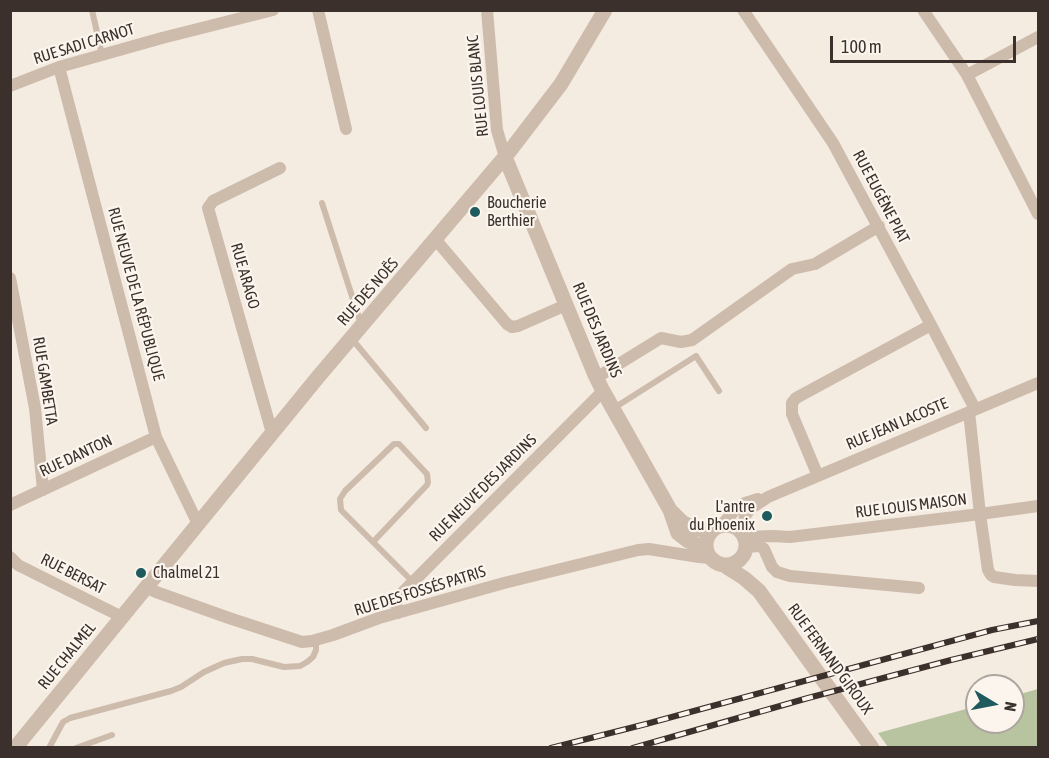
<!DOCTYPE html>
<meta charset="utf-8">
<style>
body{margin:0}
#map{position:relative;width:1049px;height:758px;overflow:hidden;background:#f4ebe1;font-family:"Asap Condensed",sans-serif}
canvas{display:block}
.frame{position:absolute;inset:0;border:12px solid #3b302b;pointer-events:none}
.north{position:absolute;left:965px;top:674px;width:60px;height:60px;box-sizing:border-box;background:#fbf5ee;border:2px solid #aea6a0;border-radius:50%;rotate:100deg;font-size:16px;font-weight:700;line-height:24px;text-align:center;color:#3b302b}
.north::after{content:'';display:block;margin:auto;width:21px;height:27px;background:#1f5a5e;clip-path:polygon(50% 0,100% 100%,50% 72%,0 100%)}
.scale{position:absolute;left:830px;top:36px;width:186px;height:27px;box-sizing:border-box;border:3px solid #3b302b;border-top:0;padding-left:8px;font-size:18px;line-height:21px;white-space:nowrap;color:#3b302b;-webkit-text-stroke:4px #fbf5ee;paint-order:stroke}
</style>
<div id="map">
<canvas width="1049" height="758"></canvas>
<div class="frame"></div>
<div class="north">N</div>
<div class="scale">100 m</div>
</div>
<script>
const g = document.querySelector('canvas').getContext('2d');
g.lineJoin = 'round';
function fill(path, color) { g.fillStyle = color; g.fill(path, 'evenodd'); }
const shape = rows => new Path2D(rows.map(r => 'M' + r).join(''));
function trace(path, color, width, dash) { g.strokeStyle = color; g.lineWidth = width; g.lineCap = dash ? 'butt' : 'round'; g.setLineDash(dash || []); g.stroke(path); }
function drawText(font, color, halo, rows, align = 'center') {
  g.font = font + ' "Asap Condensed",sans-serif'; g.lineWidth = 4.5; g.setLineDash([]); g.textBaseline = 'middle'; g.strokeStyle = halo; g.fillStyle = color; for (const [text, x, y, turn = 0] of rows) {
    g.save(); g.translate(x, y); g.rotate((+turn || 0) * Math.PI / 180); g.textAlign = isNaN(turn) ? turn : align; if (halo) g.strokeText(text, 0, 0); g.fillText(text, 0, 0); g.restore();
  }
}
fill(shape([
 [1038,689,1038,747,888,747,878,733,977,706,977,722,1013,722,1013,696]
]), '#b8c4a0');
trace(shape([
 [92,10,102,55],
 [322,203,359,318,363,324],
 [352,339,426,428],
 [614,408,696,356,719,391],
 [373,542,427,485,428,482,427,474,399,444,394,444,345,491,340,499,341,510,413,582],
 [49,748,63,722,70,718,171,691,181,687,204,672,224,663,242,659,252,659,284,667,300,666,307,662,313,657,316,650,316,640],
 [76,748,112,735]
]), '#cdbbac', 6);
trace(shape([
 [318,10,346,129],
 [487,10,497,130,505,157],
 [743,10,833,143,931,325,975,409],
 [923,10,967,75,1038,214],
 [59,67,156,437,198,524],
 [967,75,1038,37],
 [10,86,59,67,162,38,273,10],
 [436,240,507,324,512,327,518,326,566,305],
 [10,278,35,408,43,490],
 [596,378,661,338,681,342,692,340,792,269,815,264,879,226],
 [272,433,208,208,213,201,280,168],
 [818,476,792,414,792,403,796,398,931,325],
 [10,505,156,437],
 [1038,506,980,514,988,570,991,575,994,577,1015,580,1038,581],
 [721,526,736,509,745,503,758,499],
 [743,534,745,516,750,509,768,497,1038,383],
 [745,537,773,536,790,537,980,514,969,412],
 [746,547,760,546,764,549,772,567,777,572,790,576,919,588],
 [10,557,18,565,122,617],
 [147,588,156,592,229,618,302,642,312,641,333,635,379,618,504,583,638,550,649,549,699,557,710,558],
 [398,613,396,603,398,598,403,592,603,391]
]), '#cdbbac', 12);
trace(shape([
 [505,157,595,375,603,391,670,510,678,533,687,540,706,550],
 [672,512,682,522,693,528,702,530,714,529],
 '706 545a20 20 0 1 1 40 0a20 20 0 1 1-40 0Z',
 [725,566,744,578,759,591,872,748],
 [15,748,318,377,509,152,561,84,605,10]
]), '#cdbbac', 15);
const rail = shape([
 [551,748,646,724,992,630,1038,621],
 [633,748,808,698,951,660,1038,639]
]);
trace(rail, '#3b302b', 6);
trace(rail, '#fbf5ee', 4, [11]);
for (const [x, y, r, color] of [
 [475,212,6,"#1f5a5e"],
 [767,516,6,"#1f5a5e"],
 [141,573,6,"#1f5a5e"]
]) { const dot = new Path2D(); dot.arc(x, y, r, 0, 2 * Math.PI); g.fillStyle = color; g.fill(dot); trace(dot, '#fbf5ee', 2); }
drawText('16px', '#3b302b', '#fbf5ee', [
 ["RUE SADI CARNOT",84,44,-17],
 ["RUE LOUIS BLANC",478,86,-96],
 ["RUE EUGÈNE PIAT",881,197,62],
 ["RUE ARAGO",245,276,74],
 ["RUE DES NOËS",368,292,-49],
 ["RUE NEUVE DE LA RÉPUBLIQUE",136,294,75],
 ["RUE DES JARDINS",597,330,67],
 ["RUE GAMBETTA",45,381,81],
 ["RUE JEAN LACOSTE",897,424,-23],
 ["RUE DANTON",76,456,-25],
 ["RUE NEUVE DES JARDINS",483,488,-45],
 ["RUE LOUIS MAISON",911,506,-7],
 ["RUE BERSAT",73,574,27],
 ["RUE DES FOSSÉS PATRIS",420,591,-17],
 ["RUE CHALMEL",67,656,-51],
 ["RUE FERNAND GIROUX",830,659,54]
]);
drawText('16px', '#3b302b', '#fbf5ee', [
 ["Boucherie",487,203],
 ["Berthier",487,221],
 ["L'antre",755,507,"right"],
 ["du Phoenix",755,525,"right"],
 ["Chalmel 21",153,573]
], 'left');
</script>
